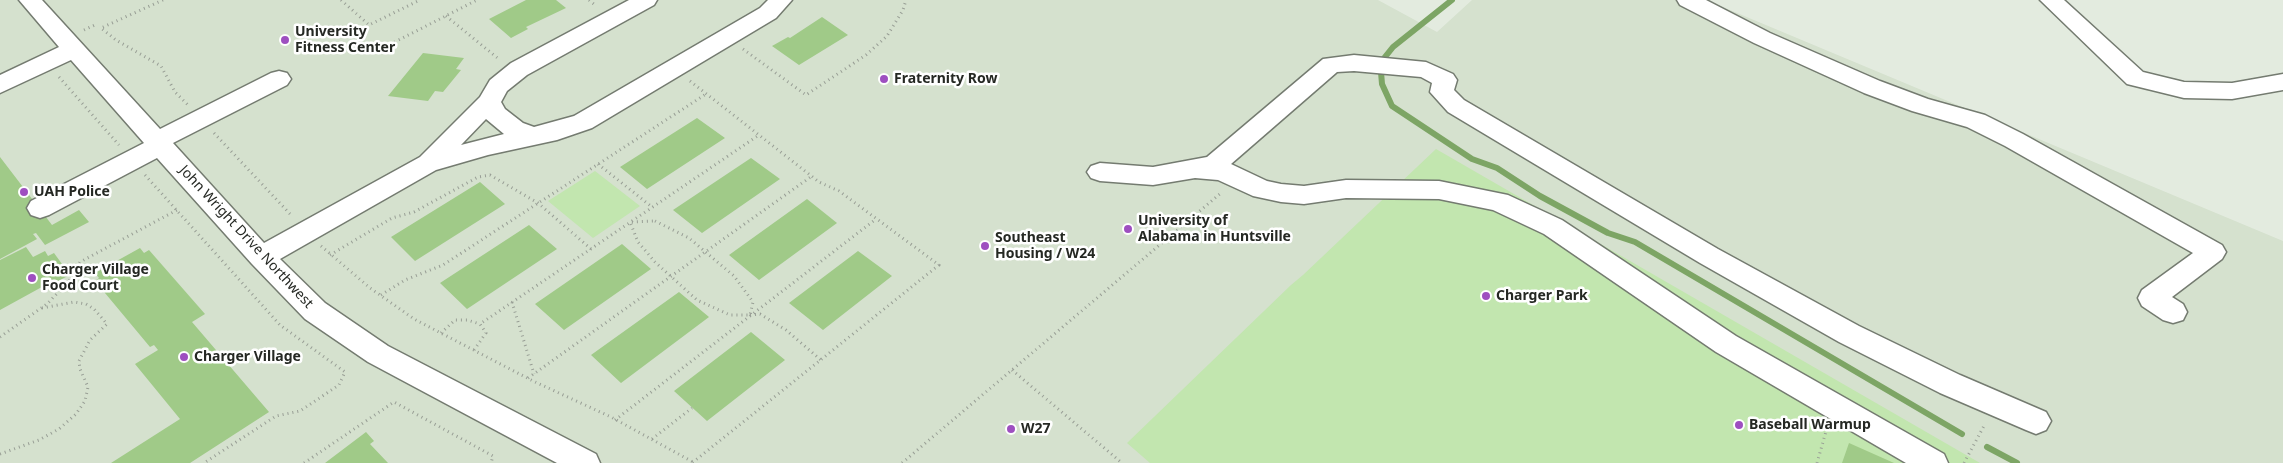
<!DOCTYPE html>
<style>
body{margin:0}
canvas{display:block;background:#e3ebdf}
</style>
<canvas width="2283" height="463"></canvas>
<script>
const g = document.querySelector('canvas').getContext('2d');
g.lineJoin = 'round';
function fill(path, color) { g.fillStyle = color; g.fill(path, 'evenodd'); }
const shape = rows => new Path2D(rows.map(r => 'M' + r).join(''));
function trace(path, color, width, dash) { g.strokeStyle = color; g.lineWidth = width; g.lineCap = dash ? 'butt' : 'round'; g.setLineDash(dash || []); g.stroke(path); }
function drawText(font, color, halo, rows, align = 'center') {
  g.font = font + ' "Noto Sans",sans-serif'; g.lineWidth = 5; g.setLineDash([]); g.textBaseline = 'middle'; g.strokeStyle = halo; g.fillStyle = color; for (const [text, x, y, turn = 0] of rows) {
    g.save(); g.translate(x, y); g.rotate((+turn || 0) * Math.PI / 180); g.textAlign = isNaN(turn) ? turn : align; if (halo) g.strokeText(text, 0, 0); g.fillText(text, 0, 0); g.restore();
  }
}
fill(shape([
 [0,0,1378,0,1437,32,1472,0,1706,0,2283,241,2283,463,0,463]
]), '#d5e1ce');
fill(shape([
 [1436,149,1980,463,1150,463,1127,443,1291,285,1303,275],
 [595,171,640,206,593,238,548,201]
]), '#c2e6af');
trace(shape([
 [1381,62,1393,47,1452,0],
 [1381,72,1382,84,1392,106,1472,159,1497,168,1540,196,1608,233,1635,242,1962,434],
 [1987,447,2017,463]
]), '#7da565', 6);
fill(shape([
 [526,0,556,0,566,8,526,27,528,29,511,38,489,19],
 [822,17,848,35,799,65,772,46,788,37,790,38],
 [423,53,464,58,456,69,461,70,443,92,435,91,428,101,388,96],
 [697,118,725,138,647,189,620,167],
 [0,157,52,225,79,210,89,222,45,245,36,233,33,234,37,239,0,259],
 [751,158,780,179,702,233,673,210],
 [480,182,505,204,415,261,391,237],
 [807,199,837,223,759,280,729,255],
 [529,225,557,249,467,309,440,283],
 [622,244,651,269,564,330,535,304],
 [26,247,33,257,45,251,48,256,54,253,70,275,52,284,51,282,0,310,0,260],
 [140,248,144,253,149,250,205,314,192,322,269,412,190,463,111,463,180,419,135,364,158,350,154,345,150,347,95,281,99,278,95,273],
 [858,251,892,276,823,330,789,303],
 [679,292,709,317,621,383,591,355],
 [751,332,785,360,707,421,674,391],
 [366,432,374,441,370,444,388,463,325,463],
 [1849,443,1894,463,1842,463]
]), '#a0ca88');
const minor = shape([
 [19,0,42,0,160,129,271,73,279,71,287,73,291,79,287,85,173,143,264,243,420,157,480,97,490,80,511,63,629,0,657,0,654,5,527,75,507,91,501,102,505,109,523,123,534,127,574,116,760,8,768,0,792,0,776,18,592,128,557,140,488,155,436,170,280,259,325,303,388,346,596,454,600,463,557,463,368,362,305,319,252,264,157,158,49,215,40,218,31,215,27,208,31,201,144,143,71,60,0,93,0,75,59,47,19,0],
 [486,119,504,134,461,145,486,119],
 [1677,0,1706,0,1770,33,1880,81,1928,99,1985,115,2023,134,2222,245,2226,252,2222,259,2172,297,2183,304,2187,312,2183,320,2173,323,2163,320,2142,306,2138,298,2142,290,2193,253,2005,146,1967,127,1912,111,1864,93,1754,43,1680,5,1677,0],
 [2040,0,2064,0,2143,72,2184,82,2232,83,2283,74,2283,90,2232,99,2184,98,2127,84,2040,0],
 [1354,55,1426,62,1453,74,1457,80,1454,90,1464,100,1718,249,1859,326,1960,375,2046,412,2051,421,2046,430,2036,434,2026,430,1940,393,1839,342,1700,263,1448,112,1430,92,1432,83,1421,77,1354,71,1337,72,1231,164,1267,181,1281,184,1304,186,1346,180,1439,181,1508,195,1562,220,1736,336,1944,454,1948,463,1906,463,1716,352,1544,234,1493,210,1439,199,1346,198,1304,204,1281,202,1253,196,1218,180,1195,178,1153,185,1100,181,1091,178,1087,172,1091,166,1100,163,1153,167,1207,157,1323,59,1354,55]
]);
trace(minor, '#747b70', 3);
trace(shape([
 [163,0,101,28,116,40,161,66,175,92,188,105],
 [341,0,369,25,420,0],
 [589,0,596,6],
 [446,16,500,60],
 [84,30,97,24],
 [381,49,477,0],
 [743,49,806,95,866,55,887,36,903,10,906,0],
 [59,77,119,145],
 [690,81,819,182,839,191,939,265,692,463],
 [214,133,292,216],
 [598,164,652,207],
 [145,175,280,325,345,372,339,385,300,411,276,416,204,463],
 [655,221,689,238,734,276,753,302,750,315,730,315,697,300,655,262,638,242,630,222,655,221],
 [321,246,370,288,414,319,533,381,611,417,693,462],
 [330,255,392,218,414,212,478,177,490,175,538,203,591,249],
 [381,295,405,280,443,265,706,94],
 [512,302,534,374],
 [750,315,760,314,786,330,821,360],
 [441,333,455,320,467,320,480,324],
 [0,337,47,304,69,281,80,262,177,210],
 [474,350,486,333,480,324,759,135],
 [1012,370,1122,463],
 [528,378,812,176],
 [615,420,876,219],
 [652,439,692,408],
 [0,454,39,440,59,429,76,414,85,401,88,387,80,369,79,361,90,340,107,324,94,309,86,304,74,302,42,308],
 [304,463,394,402,493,456,491,463],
 [902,463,1221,193],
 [1817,463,1827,428],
 [1964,463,1985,424]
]), '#989e95', 3, [1, 4]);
fill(minor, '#fff');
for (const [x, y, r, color] of [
 [285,40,5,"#9e4fc0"],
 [884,79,5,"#9e4fc0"],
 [24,192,5,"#9e4fc0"],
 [1128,229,5,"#9e4fc0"],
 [985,246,5,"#9e4fc0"],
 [32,278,5,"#9e4fc0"],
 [1486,296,5,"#9e4fc0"],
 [184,357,5,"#9e4fc0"],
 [1739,425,5,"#9e4fc0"],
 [1011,429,5,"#9e4fc0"]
]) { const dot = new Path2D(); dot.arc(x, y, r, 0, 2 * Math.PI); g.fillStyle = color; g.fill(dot); trace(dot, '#fff', 2); }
drawText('bold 14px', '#252823', '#fff', [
 ["University",295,32],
 ["Fitness Center",295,48],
 ["Fraternity Row",894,79],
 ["UAH Police",34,192],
 ["University of",1138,221],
 ["Alabama in Huntsville",1138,237],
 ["Southeast",995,238],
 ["Housing / W24",995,254],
 ["Charger Village",42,270],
 ["Food Court",42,286],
 ["Charger Park",1496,296],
 ["Charger Village",194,357],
 ["Baseball Warmup",1749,425],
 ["W27",1021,429]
], 'left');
drawText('14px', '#252823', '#fff', [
 ["John Wright Drive Northwest",246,237,47]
]);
</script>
